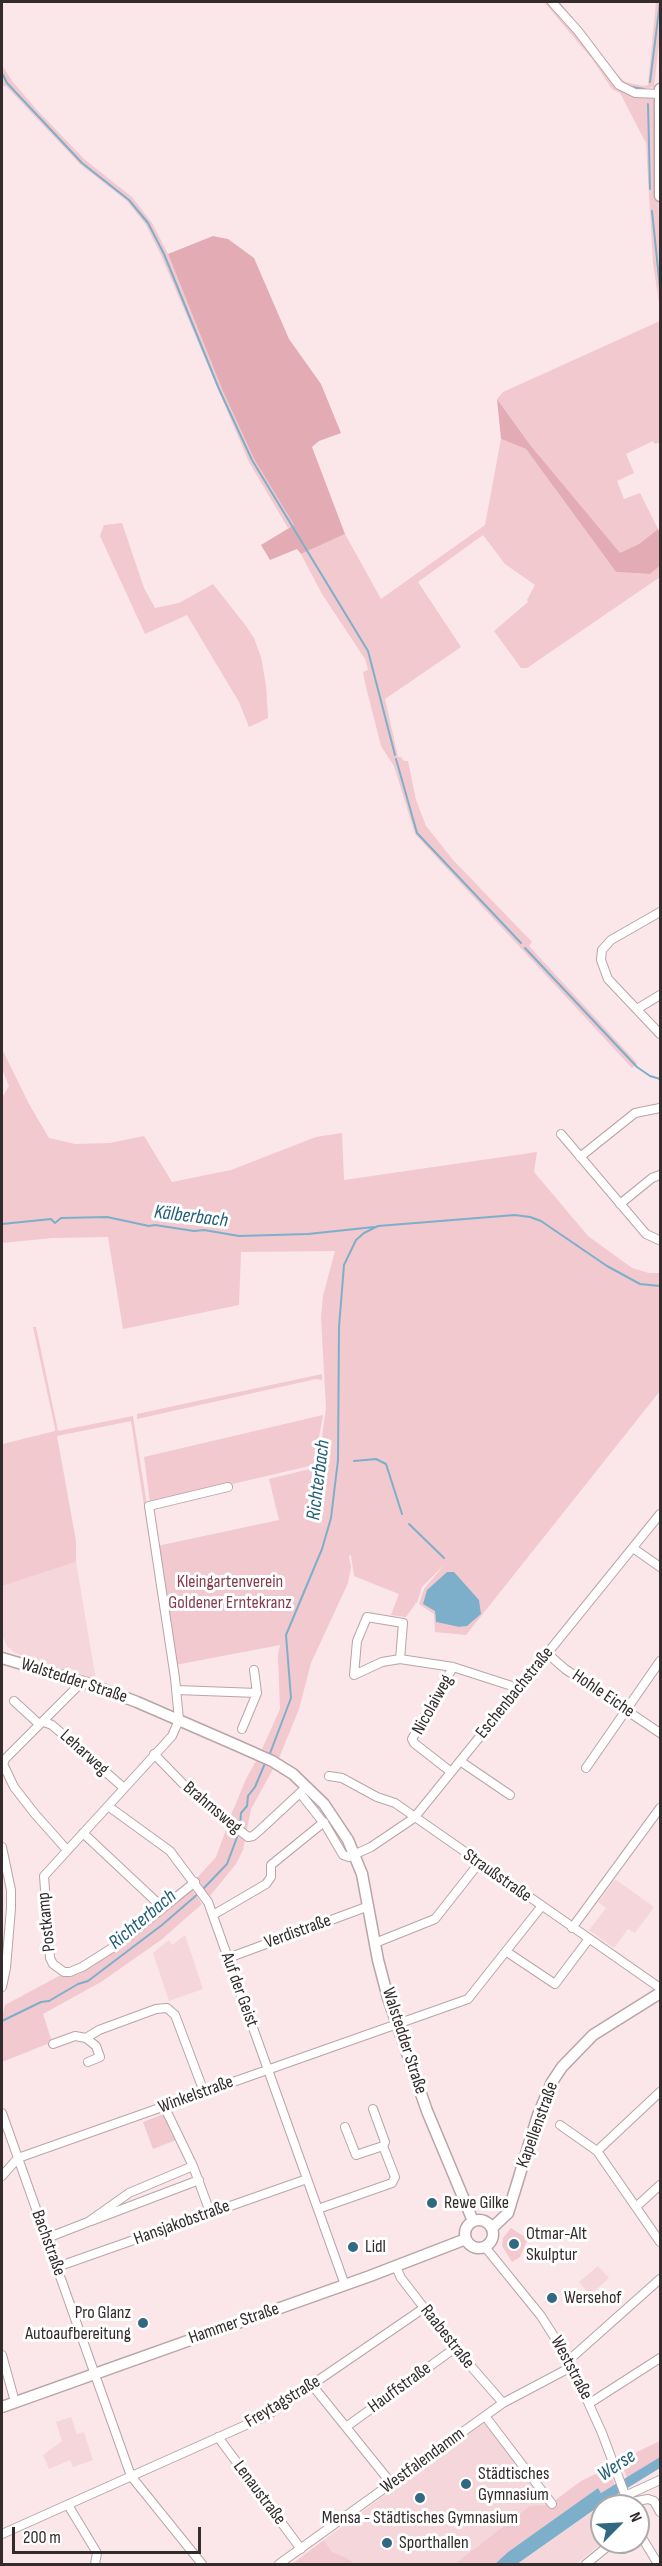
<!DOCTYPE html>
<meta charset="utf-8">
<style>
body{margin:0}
#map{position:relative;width:662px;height:2566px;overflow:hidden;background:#fbe6e9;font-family:"Sofia Sans Condensed",sans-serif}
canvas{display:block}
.frame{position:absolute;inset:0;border:3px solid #332b2c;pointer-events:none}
.north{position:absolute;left:590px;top:2494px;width:60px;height:60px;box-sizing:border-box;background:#fff;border:2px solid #adaaab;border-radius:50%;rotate:66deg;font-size:16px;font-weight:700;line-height:24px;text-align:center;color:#332b2c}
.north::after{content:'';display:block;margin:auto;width:21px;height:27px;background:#316882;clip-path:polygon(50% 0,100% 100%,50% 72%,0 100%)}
.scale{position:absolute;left:12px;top:2527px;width:189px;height:27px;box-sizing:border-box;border:3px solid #332b2c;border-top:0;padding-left:8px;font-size:18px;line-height:21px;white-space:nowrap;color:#332b2c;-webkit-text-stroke:4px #fff;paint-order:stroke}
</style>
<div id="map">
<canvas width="662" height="2566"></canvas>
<div class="frame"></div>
<div class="north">N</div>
<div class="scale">200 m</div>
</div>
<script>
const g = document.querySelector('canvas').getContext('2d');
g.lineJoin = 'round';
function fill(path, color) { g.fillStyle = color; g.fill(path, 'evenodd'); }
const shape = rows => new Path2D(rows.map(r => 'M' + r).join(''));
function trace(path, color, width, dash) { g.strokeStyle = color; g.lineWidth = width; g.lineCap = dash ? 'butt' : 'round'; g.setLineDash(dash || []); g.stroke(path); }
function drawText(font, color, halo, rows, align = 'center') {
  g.font = font + ' "Sofia Sans Condensed",sans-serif'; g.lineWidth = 6; g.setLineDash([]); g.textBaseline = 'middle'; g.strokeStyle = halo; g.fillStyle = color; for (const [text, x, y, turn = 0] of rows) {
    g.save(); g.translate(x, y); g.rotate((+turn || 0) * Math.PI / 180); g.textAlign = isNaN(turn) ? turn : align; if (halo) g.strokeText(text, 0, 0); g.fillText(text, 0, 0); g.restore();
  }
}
fill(shape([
 [76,1562,96,1680,15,1653,7,1646,2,1635,2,1586],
 [615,1879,654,1907,635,1933,628,1929,614,1948,589,1930,606,1908,598,1902],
 [185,1935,203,1989,169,2001,153,1953,169,1940,172,1945],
 [598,2266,609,2278,590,2295,579,2282],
 [71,2417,77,2434,84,2432,93,2460,73,2467,70,2460,49,2469,43,2455,62,2441,56,2422],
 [485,2421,549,2505,500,2528,502,2530,455,2564,355,2564,347,2558,332,2552,324,2540],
 [618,2494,620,2506,602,2506,603,2542,576,2564,517,2564]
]), '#f5d7db');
fill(shape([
 [544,2,549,2,617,86,625,93,651,97,654,100,660,246,660,309,653,263,646,143,620,93,612,89,593,60],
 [554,2,560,2,618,75,625,82,643,86,648,85,656,2,660,2,660,34,654,87,636,90,621,84],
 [2,65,12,81,37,110,84,159,132,197,152,223,168,254,222,389,254,459,295,526,288,528,249,462,161,255,146,225,127,201,80,164,6,86,2,86],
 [660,321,660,442,655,444,653,441,626,454,634,473,617,481,624,499,640,493,658,529,639,544,620,554,531,446,497,399,503,392],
 [501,439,526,449,616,572,650,574,660,566,660,577,527,668,521,668,494,631,528,602,527,600,535,585,505,564,483,535,418,582,461,647,385,699,398,757,401,757,404,761,408,761,416,800,426,826,453,860,532,942,529,946,637,1063,632,1068,415,834,394,766,381,746,365,683,363,672,368,670,365,659,322,594,301,554,345,534,381,599,485,525],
 [122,523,144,588,155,608,179,603,213,584,246,626,254,638,261,657,266,685,268,718,249,727,239,702,187,615,145,634,100,536,104,525],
 [2,1049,29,1104,49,1138,75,1144,110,1143,144,1136,172,1182,231,1170,316,1137,342,1133,344,1180,537,1152,534,1172,588,1236,632,1268,649,1273,660,1273,660,1391,466,1635,435,1632,434,1614,419,1604,424,1589,445,1564,422,1587,417,1603,414,1601,416,1603,406,1617,391,1615,399,1594,354,1576,351,1555,349,1556,351,1568,348,1583,311,1663,299,1709,279,1758,262,1749,280,1709,278,1655,280,1645,175,1665,157,1546,279,1520,269,1479,314,1468,313,1512,317,1511,318,1466,326,1408,321,1317,323,1296,335,1251,241,1252,239,1305,123,1329,108,1237,52,1238,2,1243,2,1098,9,1086,2,1069],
 [447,1572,479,1600,480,1614,467,1626,459,1627,436,1622,435,1611,427,1590],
 [33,1327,36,1327,58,1431,133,1416,151,1531,148,1531,131,1421,57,1436,76,1541,76,1562,2,1586,2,1437,3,1444,55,1431,55,1428],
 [322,1374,322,1380,316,1379,137,1419,137,1414],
 [323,1415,314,1465,150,1503,144,1457],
 [256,1761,273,1769,251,1809,246,1834,229,1820,246,1779],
 [227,1827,245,1841,243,1850,236,1864,209,1897,197,1878,216,1857],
 [192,1889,202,1904,161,1940,101,1982,43,2014,52,2042,2,2062,2,2018,5,2005,61,1975,73,1975,91,1966],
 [164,2114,176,2140,153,2149,143,2122],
 [511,2228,528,2239,520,2257,512,2262,502,2246,503,2238],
 [660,2441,660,2457,627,2478,620,2460],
 [608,2468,615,2485,601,2493,598,2488,508,2552,495,2564,455,2564,530,2506,549,2505,581,2481],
 [324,2540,332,2552,347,2558,355,2564,292,2564]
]), '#f1c9cf');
fill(shape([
 [213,236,228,239,254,258,289,339,321,384,341,433,319,441,312,447,345,534,301,554,297,549,270,560,261,545,294,525,254,459,222,389,168,254],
 [497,399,531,446,620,553,639,544,658,529,660,533,660,566,650,574,616,572,526,449,501,439]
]), '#e3acb4');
fill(shape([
 [447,1572,454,1572,479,1600,481,1614,467,1626,459,1627,436,1622,435,1611,423,1604,427,1590],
 [660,2457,660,2468,608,2500,517,2564,495,2564,508,2552,598,2488,601,2493]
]), '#7eafca');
trace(shape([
 [557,2,564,10],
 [2,73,7,83,82,163,129,200,148,223,164,254,219,389,252,460,368,651,395,755],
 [650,82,660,2],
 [632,87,644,89],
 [648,104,650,189],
 [652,211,660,288],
 [396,759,417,833,521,943],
 [525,948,637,1067,650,1076,660,1079],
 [2,1224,51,1219,55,1223,61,1218,107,1217,149,1226,155,1225,194,1231,204,1230,239,1236,308,1234,374,1227],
 [354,1461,376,1459,386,1464,402,1514],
 [409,1524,444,1558],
 [269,1756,291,1698,286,1635,322,1549,331,1518,338,1460,339,1327,344,1265,356,1240,364,1233,378,1226,515,1215,530,1217,541,1221,607,1266,640,1284,660,1286],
 [240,1826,241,1813,247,1806,248,1796,255,1787,266,1761],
 [203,1889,227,1864,239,1832],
 [2,2021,41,2002,49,2001,78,1984,88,1981,162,1925,199,1893]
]), '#7eafca', 2);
const minor = shape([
 [552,2,578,31,619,85,635,93,660,94],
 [660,912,611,940,602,950,601,960,608,979,660,1034],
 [637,1009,660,995],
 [561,1134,646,1234,659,1240],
 [580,1157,635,1113,660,1108],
 [620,1204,652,1178,660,1175],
 [633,1548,660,1567],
 [548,1654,565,1669,660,1733],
 [400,1659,403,1623,367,1617,357,1641,354,1675,382,1662,400,1659,453,1667,518,1688],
 [254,1670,257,1693],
 [177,1690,257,1693,242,1729],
 [14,1701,39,1724],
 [44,1722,52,1725,124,1788],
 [154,1754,191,1792,248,1837,253,1836,260,1830,302,1791],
 [460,1761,510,1795],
 [4,1766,14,1787,35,1814,67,1850],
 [2,1768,5,1759,82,1682],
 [586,1768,660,1661],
 [451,1772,414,1743,412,1739,453,1667],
 [329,1776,342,1778,377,1797,395,1803,660,1988],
 [300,1793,326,1826,343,1855,349,1857,371,1847,414,1818,660,1514],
 [108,1806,170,1851,208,1902,345,2285],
 [83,1833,163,1908],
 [2,1847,11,1890,11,1908,6,1968,2,1987],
 [195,1882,117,1945,82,1967,70,1972,64,1972,53,1964,50,1958,44,1876,172,1736,179,1720,175,1678,149,1506,228,1487],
 [213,1915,266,1884,271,1877,271,1865,324,1822],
 [572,1928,660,1808],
 [375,1943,435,1919,479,1863],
 [507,1952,555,1984,588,1940],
 [228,1958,369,1906],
 [86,2038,99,2030,156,2009,167,2008,175,2015,204,2092],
 [53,2044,75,2036,86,2038,96,2046,100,2057,88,2062],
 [164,2106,193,2166,210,2212],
 [2,2113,131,2476,202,2564],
 [560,2125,597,2151,660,2242],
 [345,2127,356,2155,383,2146,385,2142,373,2109],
 [597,2151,660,2092],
 [2,2176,18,2158,468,1999,541,1907],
 [636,2207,660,2185],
 [318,2209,392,2183,395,2177,383,2146],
 [91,2221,199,2180],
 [47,2238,88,2222,129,2193,193,2166],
 [485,2247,541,2316,569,2360,602,2433,624,2492,626,2506],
 [57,2267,307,2179],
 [396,2267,401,2278,455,2348,503,2403],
 [2,2355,15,2402],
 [569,2360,660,2279],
 [312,2385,391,2483],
 [590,2403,660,2358],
 [485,2416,552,2504],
 [346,2427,455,2348],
 [218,2437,301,2549],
 [625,2496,660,2480],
 [626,2503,648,2499,654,2501,660,2512],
 [68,2505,97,2553,95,2564],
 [638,2531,658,2564],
 [2,2534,266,2416,424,2308],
 [279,2564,503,2403,573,2366],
 [586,2564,613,2542]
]);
const major = shape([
 [660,89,660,196],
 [2,1658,92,1685,137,1702,236,1745,272,1761,293,1774,324,1804,348,1840,362,1874,378,1960,388,1998,427,2111,473,2221],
 '465 2234a14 14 0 1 1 28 0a14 14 0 1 1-28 0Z',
 [492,2228,508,2213,538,2115,552,2082,562,2067,593,2035,660,1993],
 [2,2407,370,2276,466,2239]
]);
trace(minor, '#b9a5a8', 10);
trace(major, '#b9a5a8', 13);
trace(minor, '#fff', 8);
trace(major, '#fff', 10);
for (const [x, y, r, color] of [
 [432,2203,6,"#316882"],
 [514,2244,6,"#316882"],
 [353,2247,6,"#316882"],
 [552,2298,6,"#316882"],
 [143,2323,6,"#316882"],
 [466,2484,6,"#316882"],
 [420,2498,6,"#316882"],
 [387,2543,6,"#316882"]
]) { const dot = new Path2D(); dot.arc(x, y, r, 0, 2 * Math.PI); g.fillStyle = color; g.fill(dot); trace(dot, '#fff', 2); }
drawText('18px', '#833e4d', '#fff', [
 ["Kleingartenverein",230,1582],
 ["Goldener Erntekranz",230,1603]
]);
drawText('18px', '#332b2c', '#fff', [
 ["Walstedder Straße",74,1681,18],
 ["Eschenbachstraße",515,1693,-51],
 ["Hohle Eiche",603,1694,34],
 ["Nicolaiweg",433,1705,-61],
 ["Leharweg",84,1753,42],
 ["Brahmsweg",212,1808,40],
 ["Straußstraße",497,1876,35],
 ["Postkamp",47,1922,-96],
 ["Verdistraße",298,1932,-20],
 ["Auf der Geist",239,1990,70],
 ["Walstedder Straße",404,2041,72],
 ["Winkelstraße",196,2095,-20],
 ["Kapellenstraße",538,2125,-70],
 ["Hansjakobstraße",182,2223,-20],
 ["Bachstraße",48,2243,70],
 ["Hammer Straße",234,2324,-19],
 ["Raabestraße",447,2337,52],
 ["Weststraße",571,2368,62],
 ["Hauffstraße",400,2388,-36],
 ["Freytagstraße",283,2402,-31],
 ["Westfalendamm",423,2461,-36],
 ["Lenaustraße",259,2493,53]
]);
drawText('18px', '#332b2c', '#fff', [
 ["Rewe Gilke",444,2203],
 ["Otmar-Alt",526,2234],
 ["Skulptur",526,2255],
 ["Lidl",365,2247],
 ["Wersehof",564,2298],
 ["Pro Glanz",131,2313,"right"],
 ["Autoaufbereitung",131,2334,"right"],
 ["Städtisches",478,2474],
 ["Gymnasium",478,2495],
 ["Mensa - Städtisches Gymnasium",420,2518,"center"],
 ["Sporthallen",399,2543]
], 'left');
drawText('italic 20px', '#215e79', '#fff', [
 ["Kälberbach",191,1217,7],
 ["Richterbach",319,1480,-83],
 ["Richterbach",143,1920,-40],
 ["Werse",617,2466,-34]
]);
</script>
